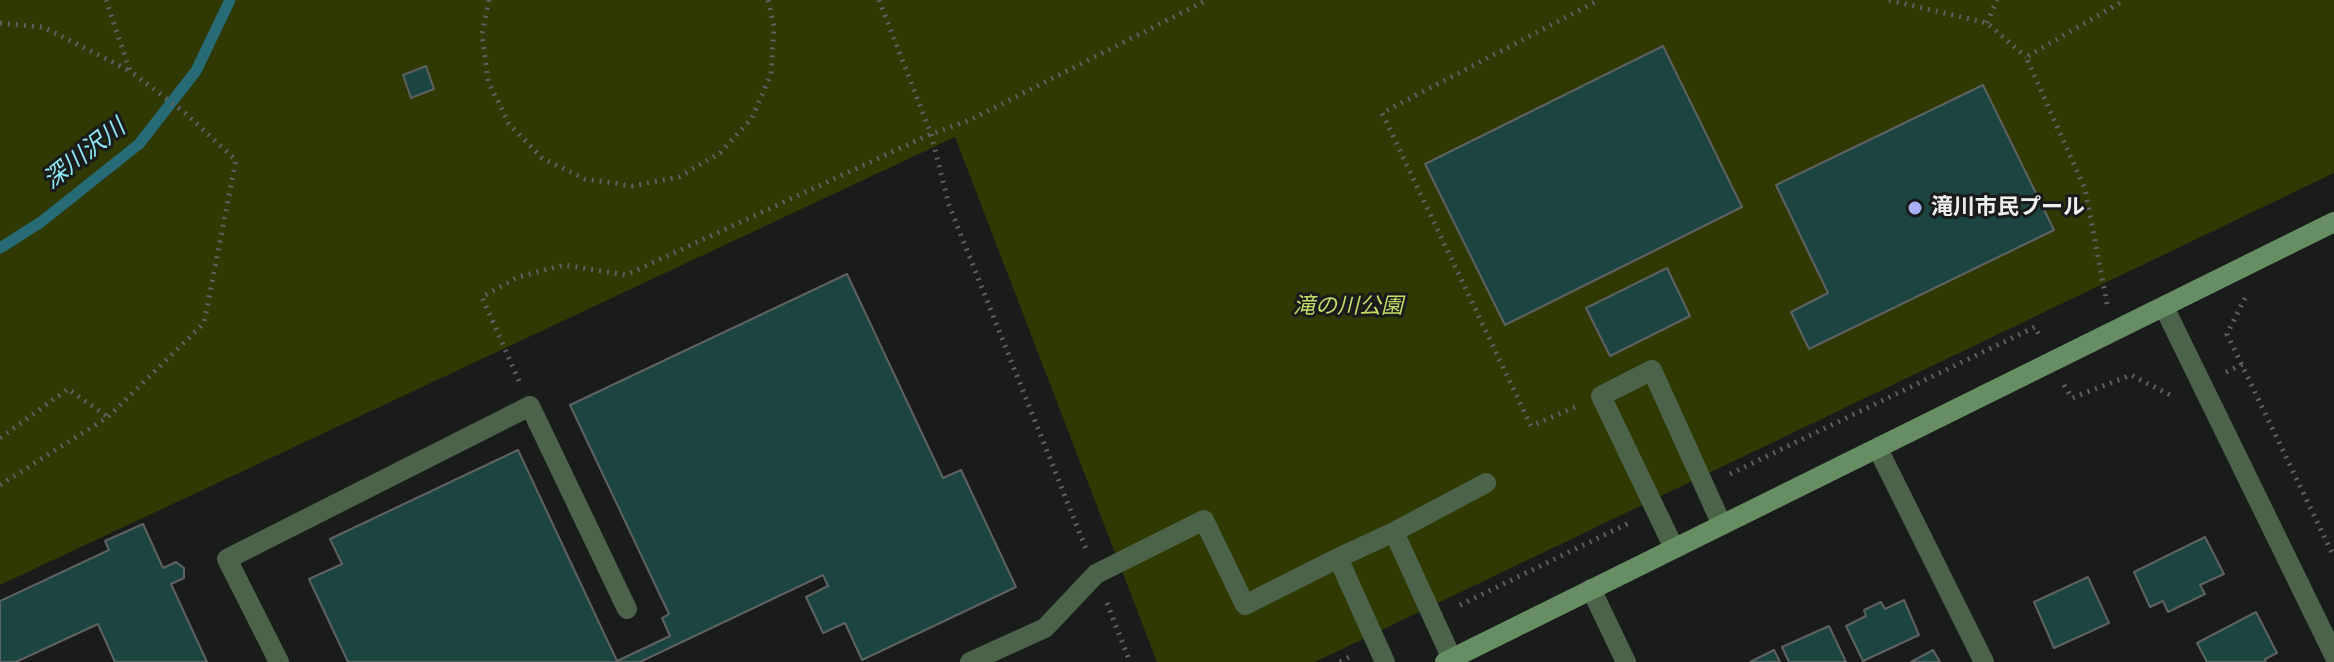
<!DOCTYPE html>
<meta charset="utf-8">
<style>
body{margin:0}
canvas{display:block;background:#191c1b}
</style>
<canvas width="2334" height="662"></canvas>
<script>
const g = document.querySelector('canvas').getContext('2d');
g.lineJoin = 'round';
function fill(path, color) { g.fillStyle = color; g.fill(path, 'evenodd'); }
const shape = rows => new Path2D(rows.map(r => 'M' + r).join(''));
function trace(path, color, width, dash) { g.strokeStyle = color; g.lineWidth = width; g.lineCap = dash ? 'butt' : 'round'; g.setLineDash(dash || []); g.stroke(path); }
function drawText(font, color, halo, rows, align = 'center') {
  g.font = font + ' "Source Serif 4","Noto Sans JP",serif'; g.lineWidth = 6; g.setLineDash([]); g.textBaseline = 'middle'; g.strokeStyle = halo; g.fillStyle = color; for (const [text, x, y, turn = 0] of rows) {
    g.save(); g.translate(x, y); g.rotate((+turn || 0) * Math.PI / 180); g.textAlign = isNaN(turn) ? turn : align; if (halo) g.strokeText(text, 0, 0); g.fillText(text, 0, 0); g.restore();
  }
}
fill(shape([
 [0,0,2334,0,2334,173,1315,662,1157,662,955,137,0,585]
]), '#2f3901');
trace(shape([
 [0,248,41,222,139,144,196,71,230,0]
]), '#266b76', 11);
const building = shape([
 [1663,46,1742,207,1505,325,1425,164,1663,46],
 [426,66,434,89,411,98,403,75,426,66],
 [1983,85,2054,230,1809,349,1791,312,1828,293,1776,185,1983,85],
 [1667,268,1690,316,1610,356,1586,308,1667,268],
 [847,274,943,478,961,470,1016,587,862,660,845,623,823,633,806,597,828,586,823,575,640,662,348,662,309,579,342,564,330,539,518,450,617,661,670,636,662,618,669,614,570,405,847,274],
 [143,524,163,568,176,562,184,568,184,578,171,584,207,662,115,662,98,624,16,662,0,662,0,601,109,550,105,541,143,524],
 [2205,537,2224,574,2200,585,2205,594,2168,612,2163,601,2150,607,2134,572,2205,537],
 [2088,577,2109,623,2054,648,2034,602,2088,577],
 [1904,600,1919,635,1863,661,1846,626,1866,616,1864,610,1881,602,1885,609,1904,600],
 [2256,612,2277,653,2265,659,2266,662,2207,662,2197,643,2256,612],
 [1829,626,1846,662,1789,662,1782,647,1829,626],
 [1774,650,1780,662,1750,662,1774,650],
 [1933,650,1940,662,1911,662,1933,650]
]);
fill(building, '#1c4542');
trace(building, '#5d6261', 2);
trace(shape([
 [489,0,482,34,488,81,509,124,542,158,585,179,632,186,679,177,720,153,752,118,771,74,774,26,768,0],
 [879,0,931,134,949,205,1086,549],
 [1889,0,1987,23,2026,57],
 [0,23,43,27,128,70],
 [1987,23,1997,0],
 [2245,298,2227,334,2334,557],
 [2107,304,2085,189,2026,57,2125,0],
 [2226,372,2243,364],
 [519,381,482,297,518,277,564,265,626,275,931,134,970,120,1207,0],
 [2064,385,2072,398,2131,375,2174,397],
 [1575,407,1531,426,1382,113,1599,0],
 [0,438,68,389,108,417],
 [1730,474,2035,327,2040,337],
 [0,485,108,417,204,323,236,160,185,113,130,71,106,0],
 [1107,603,1130,662],
 [1460,605,1631,522],
 [1340,662,1353,655]
]), '#5d605f', 5, [2, 6]);
trace(shape([
 [1394,532,1486,483],
 [1674,548,1601,396,1652,370,1722,525],
 [279,662,227,559,530,406,627,609],
 [970,662,1045,628,1096,574,1204,520,1245,605,1338,558],
 [1385,662,1338,558,1394,532,1452,659]
]), '#4b6449', 20);
trace(shape([
 [2164,307,2334,655],
 [1878,449,1984,662],
 [1591,589,1626,662]
]), '#4b6449', 20);
trace(shape([
 [1445,662,2334,222]
]), '#668e62', 20);
for (const [x, y, r, color] of [
 [1915,208,8,"#a8b0fc"]
]) { const dot = new Path2D(); dot.arc(x, y, r, 0, 2 * Math.PI); g.fillStyle = color; g.fill(dot); trace(dot, '#191c1b', 3); }
drawText('bold 22px', '#edefee', '#191c1b', [
 ["滝川市民プール",1931,208]
], 'left');
drawText('italic 22px', '#c3dd67', '#191c1b', [
 ["滝の川公園",1348,307]
]);
drawText('italic 24px', '#8ee7f7', '#191c1b', [
 ["深川沢川",85,155,-38]
]);
</script>
